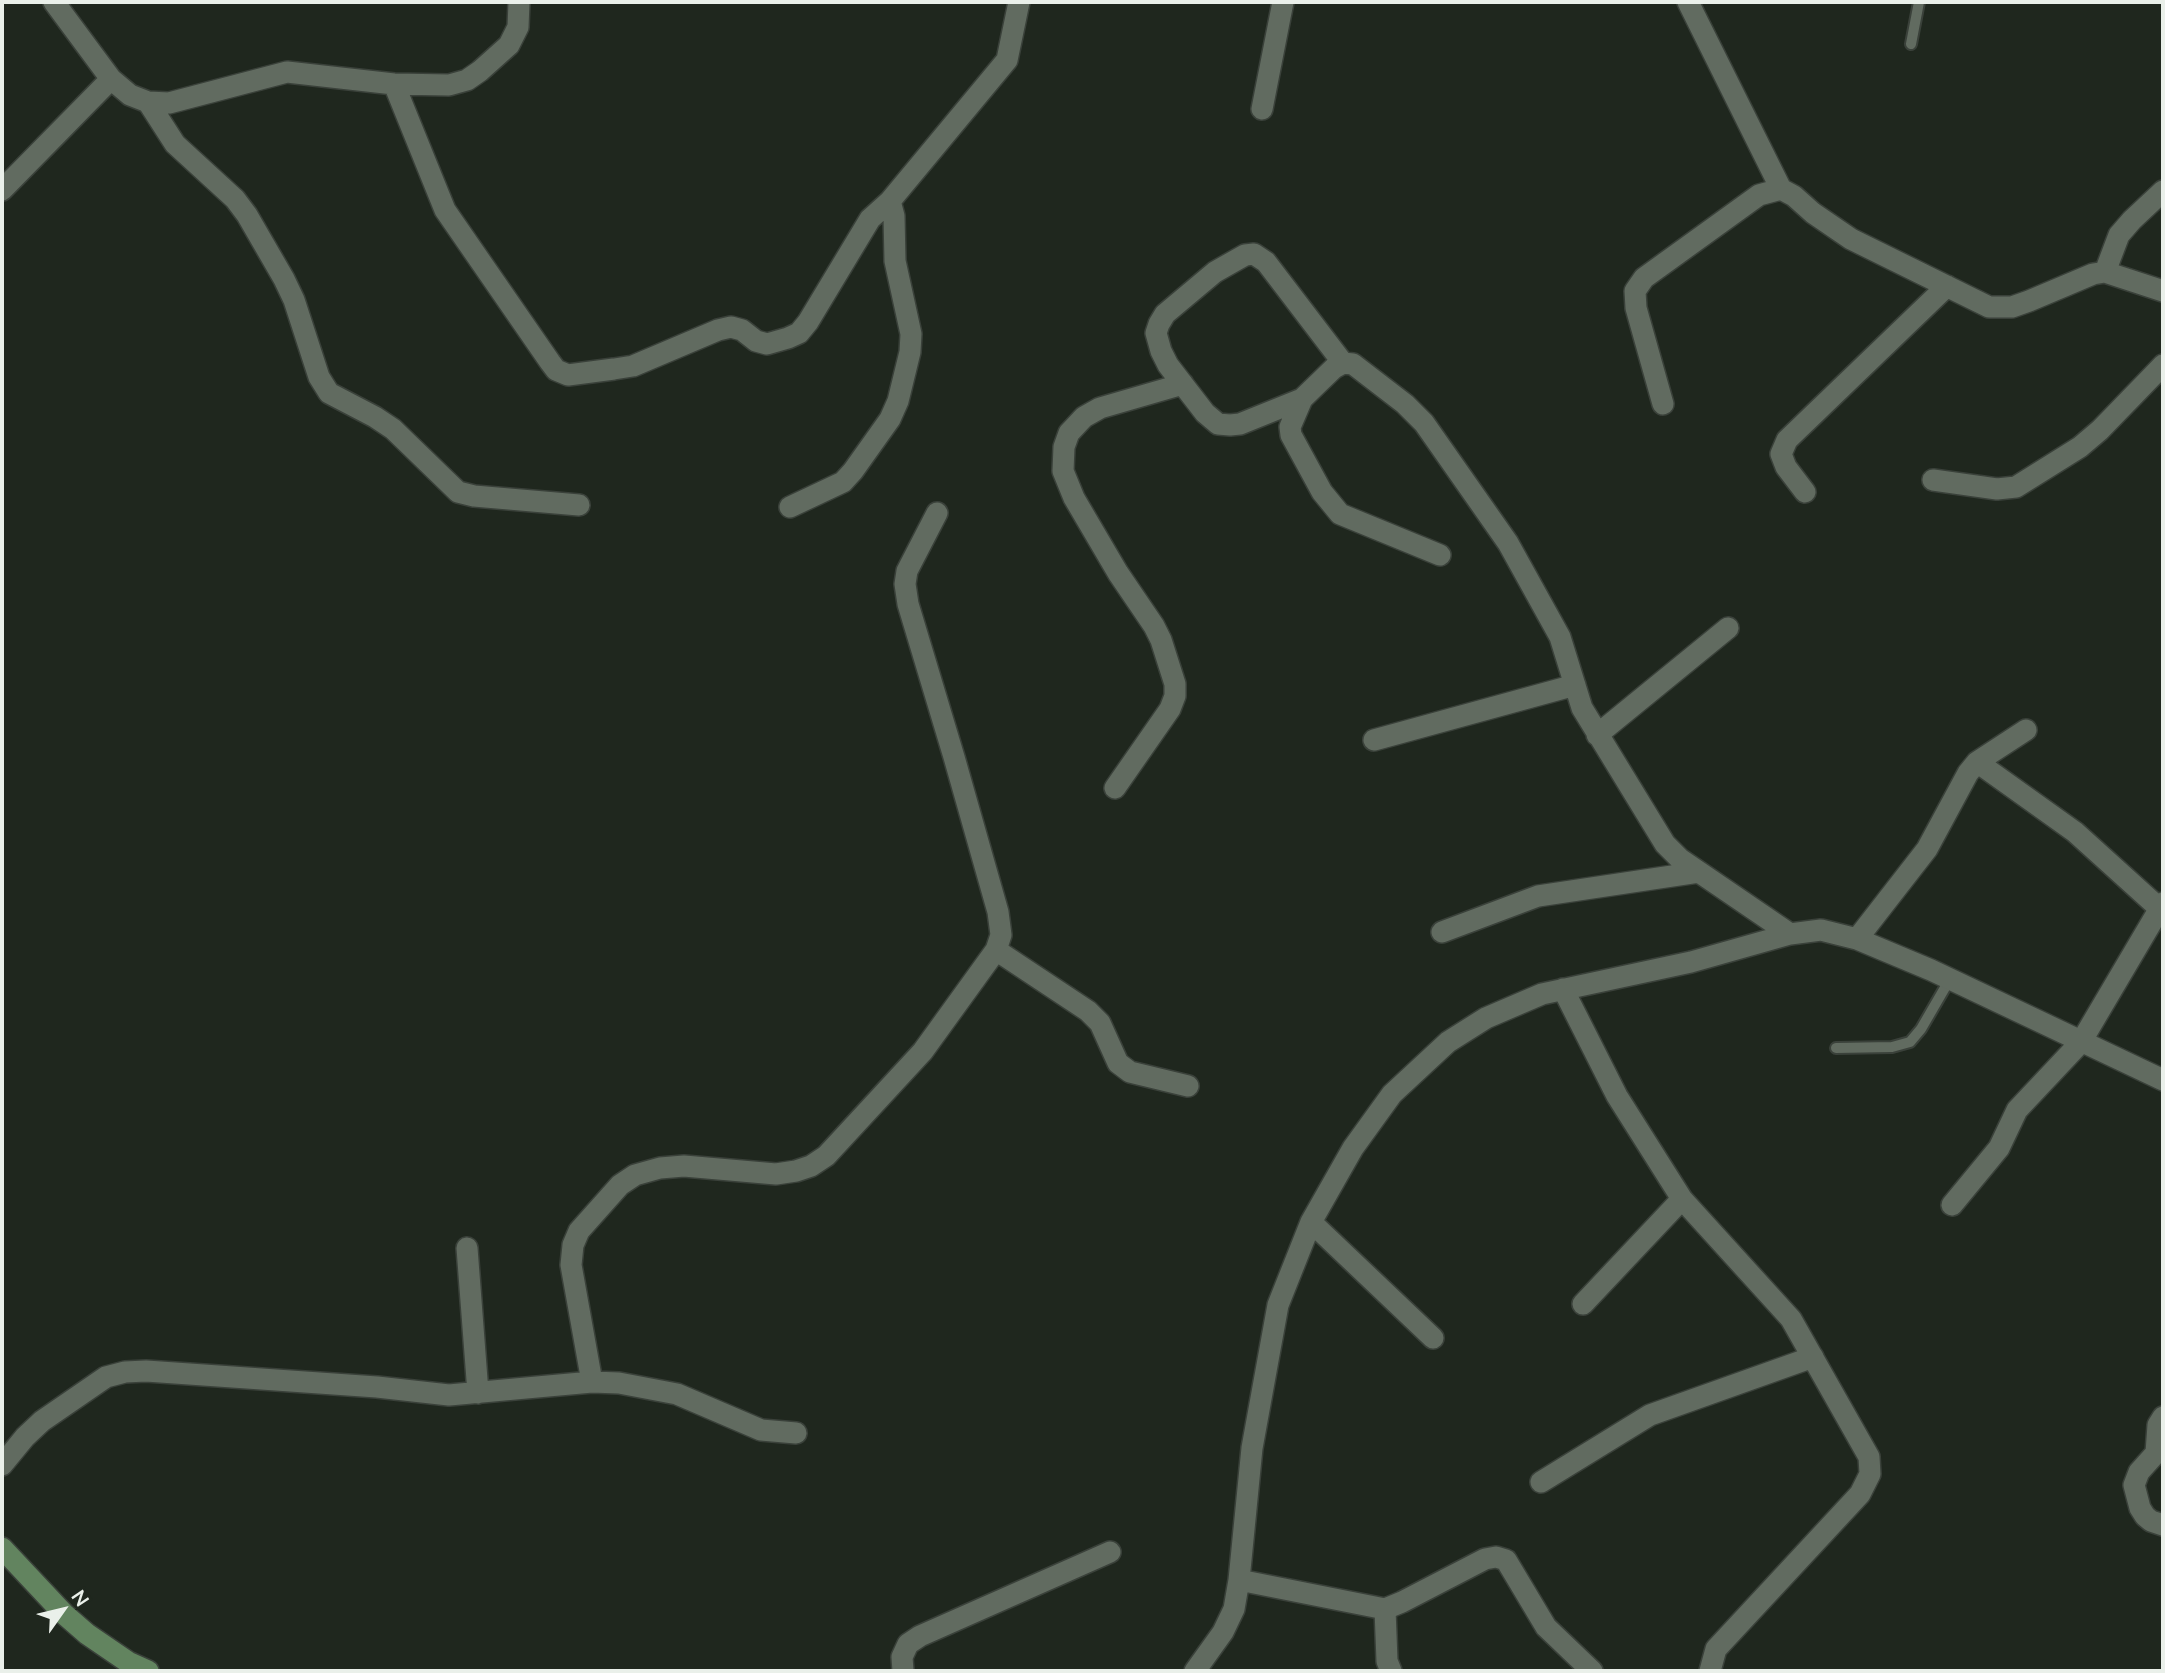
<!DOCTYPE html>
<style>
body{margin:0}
#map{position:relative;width:2165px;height:1673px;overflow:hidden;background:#1f271e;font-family:Lato,sans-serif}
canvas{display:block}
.frame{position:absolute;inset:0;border:4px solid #eaf0ea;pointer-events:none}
.north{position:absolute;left:28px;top:1575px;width:70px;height:70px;-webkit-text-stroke:5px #1f271e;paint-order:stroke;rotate:56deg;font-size:19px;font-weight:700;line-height:28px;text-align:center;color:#eaf0ea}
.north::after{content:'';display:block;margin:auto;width:24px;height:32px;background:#eaf0ea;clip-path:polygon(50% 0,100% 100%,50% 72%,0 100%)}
</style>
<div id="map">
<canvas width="2165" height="1673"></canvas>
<div class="frame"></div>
<div class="north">N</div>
</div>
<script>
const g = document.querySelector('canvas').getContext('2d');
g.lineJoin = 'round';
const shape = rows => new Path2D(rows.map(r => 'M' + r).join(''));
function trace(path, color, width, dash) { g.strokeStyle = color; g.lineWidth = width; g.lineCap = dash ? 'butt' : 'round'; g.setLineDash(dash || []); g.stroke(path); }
const lane = shape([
 [1911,44,1919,2],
 [1836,1048,1892,1047,1910,1042,1921,1029,1950,979]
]);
const street = shape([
 [54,2,111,79,130,95,148,102,169,103,287,72,394,84,449,85,467,80,480,71,509,45,518,27,519,2],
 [1688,2,1781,189],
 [394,84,445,210,550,362,556,370,568,375,614,369,633,366,718,330,731,327,742,330,756,341,767,344,788,338,799,333,808,322,870,219,890,201,1007,60,1019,2],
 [148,102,175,144,235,199,247,215,284,279,294,300,319,377,329,393,375,417,393,429,458,492,474,496,579,505],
 [1262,109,1283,2],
 [2,190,111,79],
 [2105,272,2119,235,2132,220,2163,191],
 [1302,399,1240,424,1230,425,1218,424,1205,413,1168,365,1161,351,1156,333,1159,324,1165,314,1215,272,1245,255,1254,254,1266,262,1343,363],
 [1663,404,1636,308,1635,291,1644,278,1759,195,1781,189,1794,196,1813,213,1851,239,1989,307,2012,307,2029,301,2093,274,2105,272,2163,291],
 [1933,480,1997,489,2016,487,2080,447,2100,430,2163,365],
 [1805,492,1786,467,1781,454,1787,440,1947,286],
 [790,507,843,482,853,471,890,419,898,401,910,352,911,334,895,261,894,216,890,201],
 [1440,555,1340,514,1322,492,1291,435,1290,427,1302,399,1334,368,1343,363,1353,364,1405,404,1424,423,1508,543,1560,637,1582,708,1665,844,1680,859,1790,934],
 [1597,735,1728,628],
 [1374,740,1575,685],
 [1977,762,2075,832,2159,908],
 [1115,788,1170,709,1175,696,1175,684,1161,640,1154,626,1118,573,1074,498,1063,471,1064,447,1069,433,1084,417,1100,408,1183,384],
 [1442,932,1538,896,1699,872],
 [1857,939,1927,849,1968,773,1977,762,2026,730],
 [996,950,1088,1011,1100,1023,1118,1063,1130,1072,1188,1086],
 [1563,989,1617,1096,1682,1199,1791,1319,1869,1457,1870,1474,1860,1494,1716,1649,1710,1671],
 [1952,1205,1999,1148,2017,1110,2081,1042,2163,903],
 [1311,1222,1433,1338],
 [467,1248,478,1393],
 [1583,1304,1682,1199],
 [592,1382,571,1265,573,1245,579,1231,620,1185,635,1175,660,1168,684,1166,776,1174,796,1171,811,1166,826,1156,923,1051,996,950,1001,935,998,912,954,757,908,604,905,584,907,571,937,513],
 [2163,1417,2158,1425,2156,1453,2139,1472,2134,1485,2140,1508,2145,1516,2151,1521,2163,1525],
 [2,1465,25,1437,42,1421,106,1377,125,1372,146,1371,377,1387,449,1395,592,1382,619,1383,677,1394,761,1430,796,1433],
 [1541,1482,1650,1415,1813,1357],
 [1239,1580,1385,1609,1402,1602,1485,1559,1496,1557,1506,1560,1546,1627,1592,1671],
 [1385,1609,1387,1661,1391,1671],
 [903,1671,902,1657,908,1644,920,1636,1110,1552],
 [1195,1671,1223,1632,1234,1609,1239,1580,1252,1448,1278,1305,1311,1222,1353,1148,1392,1094,1448,1042,1486,1018,1542,994,1691,962,1790,934,1821,930,1857,939,1931,970,2163,1080]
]);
const secondary = shape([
 [2,1548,64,1614,87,1634,128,1662,148,1671]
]);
trace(lane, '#3a413a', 14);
trace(street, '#3a413a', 24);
trace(secondary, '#3a413a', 24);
trace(lane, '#616b60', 10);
trace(street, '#616b60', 21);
trace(secondary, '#62845f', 21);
</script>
